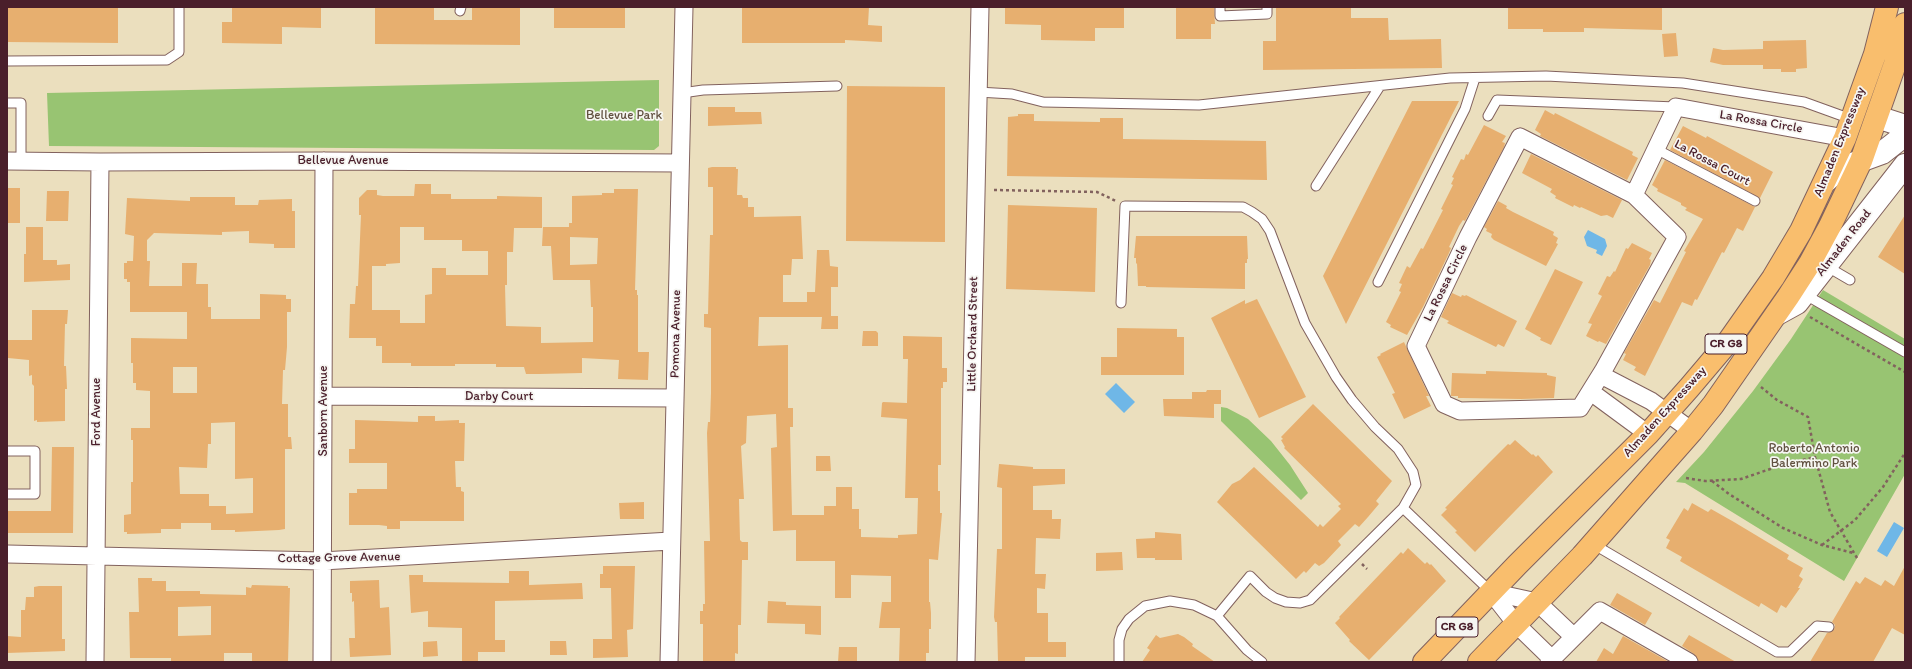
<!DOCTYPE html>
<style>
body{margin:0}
#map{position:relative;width:1912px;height:669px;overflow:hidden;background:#ebdfbe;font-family:Itim,sans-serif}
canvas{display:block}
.frame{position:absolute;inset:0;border:8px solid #4a1f2b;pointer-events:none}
</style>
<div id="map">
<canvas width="1912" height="669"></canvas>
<div class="frame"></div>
</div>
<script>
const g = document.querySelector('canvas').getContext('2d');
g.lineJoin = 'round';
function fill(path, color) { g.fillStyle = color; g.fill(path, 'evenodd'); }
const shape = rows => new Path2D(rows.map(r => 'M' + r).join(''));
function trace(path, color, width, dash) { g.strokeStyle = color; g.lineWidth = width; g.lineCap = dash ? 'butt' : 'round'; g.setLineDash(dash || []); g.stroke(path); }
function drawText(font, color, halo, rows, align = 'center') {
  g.font = font + ' Itim,sans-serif'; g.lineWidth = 3.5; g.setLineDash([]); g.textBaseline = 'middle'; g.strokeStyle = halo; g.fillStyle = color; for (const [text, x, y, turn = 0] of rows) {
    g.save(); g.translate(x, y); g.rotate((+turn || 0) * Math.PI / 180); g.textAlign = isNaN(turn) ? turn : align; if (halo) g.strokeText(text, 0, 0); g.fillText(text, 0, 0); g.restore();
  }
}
fill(shape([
 [659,80,659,146,654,150,49,146,47,93],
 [1823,290,1905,339,1905,474,1844,581,1685,483,1676,482,1704,452,1753,391,1791,339],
 [1221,407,1227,408,1248,419,1271,441,1290,465,1308,493,1301,500,1221,421]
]), '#98c472');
fill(shape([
 [1588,230,1605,239,1607,246,1602,256,1596,253,1597,250,1587,246,1584,237],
 [1116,383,1135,402,1124,413,1105,394],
 [1894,522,1904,528,1887,557,1877,551]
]), '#6fb7e7');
fill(shape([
 [7,7,118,7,118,43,7,42],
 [232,7,321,7,321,28,282,27,282,44,222,43,222,22,232,22],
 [375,7,434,7,434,20,472,20,472,7,520,7,520,45,375,44],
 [554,7,625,7,625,28,554,28],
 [742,7,869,7,868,25,882,26,882,42,845,40,845,43,742,43],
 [1005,7,1124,7,1124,28,1095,28,1095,41,1041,40,1041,25,1005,24],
 [1176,7,1214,7,1215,24,1211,24,1211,39,1176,39],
 [1276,7,1351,7,1351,18,1388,18,1389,40,1441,39,1442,68,1263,70,1263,41,1276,41],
 [1508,7,1662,7,1662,30,1584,28,1584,32,1543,32,1543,29,1508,29],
 [1676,33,1678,56,1664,57,1662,34],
 [1806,40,1807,68,1796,69,1796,72,1781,72,1781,69,1763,69,1763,65,1723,65,1710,62,1713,48,1723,50,1763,49,1763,41],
 [847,86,945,87,945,242,846,241],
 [1412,101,1459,101,1346,324,1323,276],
 [708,107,735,107,735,112,761,112,762,124,708,126],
 [1545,110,1554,115,1555,113,1633,152,1632,155,1638,158,1627,180,1540,136,1541,134,1535,130],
 [1018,114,1034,114,1034,121,1100,122,1100,118,1123,118,1123,139,1266,141,1267,180,1007,176,1008,117,1018,116],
 [1484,125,1506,136,1502,142,1505,143,1504,147,1465,221,1463,220,1459,226,1449,247,1451,248,1449,253,1423,307,1407,335,1390,327,1391,325,1386,322,1401,292,1399,291,1402,284,1399,283,1407,266,1410,268,1421,248,1423,249,1443,210,1441,209,1453,185,1451,184,1454,178,1452,177,1461,159,1464,160,1466,154,1468,155],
 [1683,126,1706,138,1707,136,1773,172,1760,198,1670,150],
 [1531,154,1622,200,1613,218,1607,215,1601,216,1581,207,1580,208,1574,205,1573,207,1555,198,1556,196,1550,192,1552,189,1522,173],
 [1665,160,1755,207,1743,231,1737,228,1724,253,1722,252,1697,300,1695,299,1692,306,1682,302,1645,376,1634,370,1636,367,1623,360,1626,354,1624,353,1654,300,1660,303,1686,252,1684,251,1703,219,1685,210,1687,208,1681,205,1681,203,1657,191,1658,189,1652,185],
 [712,167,736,167,736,169,738,169,737,195,742,195,743,198,748,198,748,207,754,207,754,217,801,216,803,259,792,259,791,275,783,275,783,302,807,302,807,292,815,292,817,250,829,250,830,266,838,267,838,287,831,287,831,316,838,316,838,329,821,329,822,317,759,317,758,346,788,345,788,408,793,408,793,427,790,427,792,515,824,515,824,506,836,506,836,487,852,487,852,509,859,509,859,529,861,529,861,537,898,538,898,535,917,534,918,498,905,498,907,419,881,417,882,403,883,402,907,403,908,359,903,359,903,336,942,337,942,368,947,368,947,382,943,382,943,388,941,388,941,465,938,465,938,491,940,491,940,513,942,513,938,560,929,559,929,602,930,602,931,613,931,629,929,629,929,653,926,653,926,662,899,662,900,628,879,628,882,602,891,602,891,576,851,575,851,598,835,598,835,561,796,561,796,530,773,531,771,448,777,447,776,414,747,416,746,443,741,446,744,499,739,499,740,540,742,542,748,542,748,560,742,560,741,625,738,625,738,654,735,653,735,662,703,662,703,624,700,624,700,611,703,611,703,604,705,604,704,541,710,541,707,433,708,422,710,422,711,393,711,328,704,327,704,314,708,314,710,235,713,235,713,187,708,187,708,168],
 [415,184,431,184,431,194,451,194,451,199,497,199,497,196,542,197,542,228,514,228,513,252,507,252,507,285,505,285,506,326,541,327,541,343,593,342,593,307,591,307,590,280,553,280,551,246,542,246,543,227,569,227,569,223,572,223,572,196,602,195,602,193,614,193,614,189,638,189,635,290,637,290,637,295,638,295,638,352,649,352,648,380,618,379,619,360,582,358,582,373,539,374,526,374,524,367,496,367,496,364,455,364,455,366,411,366,411,363,382,363,382,346,376,346,376,338,349,338,350,304,355,304,356,286,358,286,361,215,359,215,359,198,367,190,377,190,377,195,383,196,414,196],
 [400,227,424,227,424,240,462,240,462,251,488,251,488,275,446,275,446,268,432,268,432,294,425,295,425,323,400,323,400,310,372,310,372,266,386,266,386,264,400,263],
 [570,237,598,238,597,264,570,265],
 [7,188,20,188,20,223,7,223],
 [47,191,69,191,68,221,46,221],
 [190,197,235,197,235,205,258,205,259,200,292,199,292,211,295,211,295,248,274,248,274,244,249,243,249,231,222,232,222,235,154,233,147,240,147,261,150,261,149,286,182,286,182,263,197,263,196,284,208,284,208,307,211,307,211,319,260,319,260,294,286,295,286,299,291,299,291,312,287,312,287,347,285,370,283,370,282,404,288,404,288,437,291,437,292,449,285,449,285,529,279,530,235,532,235,530,211,530,211,523,181,523,181,529,161,529,161,533,127,534,127,532,124,532,124,515,131,514,131,482,133,482,133,440,131,440,131,428,150,428,150,391,136,390,136,383,133,383,133,363,131,363,131,338,187,339,187,312,130,312,130,282,127,282,127,279,124,279,124,263,127,263,127,261,133,261,134,236,125,234,127,198,190,201],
 [173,367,197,367,197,393,173,393],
 [235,422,235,479,253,478,253,513,226,514,226,506,209,506,209,494,180,494,179,467,207,468,208,444,211,444,211,423],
 [1498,201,1507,206,1506,208,1513,212,1554,232,1553,235,1558,238,1556,243,1558,244,1546,266,1494,240,1491,237,1492,234,1486,231,1487,229,1484,227],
 [1008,205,1097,208,1095,292,1006,289],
 [1905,215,1905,274,1878,257],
 [26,227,43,227,43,260,57,260,57,265,70,264,70,280,24,282,24,254,26,254],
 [1136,236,1247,236,1248,259,1247,259,1247,263,1245,263,1245,289,1146,287,1146,286,1138,286,1137,263,1136,264,1136,258,1134,258],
 [1632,243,1652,253,1649,259,1651,260,1650,265,1606,344,1599,341,1598,342,1586,336,1592,324,1588,323,1602,296,1598,294,1607,276,1610,277,1614,271,1615,272,1626,248,1628,249],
 [1555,269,1583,282,1551,345,1540,340,1541,338,1525,329],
 [1452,293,1461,297,1462,295,1465,296,1466,295,1517,321,1504,347,1498,344,1496,347,1447,323,1449,321,1441,317],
 [1257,299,1306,397,1259,418,1211,318,1245,300,1245,304],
 [32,310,68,310,67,324,65,324,64,366,66,366,67,389,65,389,65,421,37,422,37,420,34,421,34,386,32,384,32,375,29,376,29,360,8,358,8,340,32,340],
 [1117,328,1177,329,1177,337,1184,337,1184,375,1101,375,1101,357,1117,357],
 [863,331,876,331,878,333,878,346,862,346],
 [1404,342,1429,396,1426,396,1431,406,1404,419,1392,394,1395,393,1377,357,1381,355,1380,354],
 [1486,371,1547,373,1547,375,1556,377,1554,398,1521,399,1463,398,1458,398,1458,396,1451,396,1452,373,1486,374],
 [1207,390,1221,390,1221,404,1214,404,1214,418,1164,416,1163,399,1192,399,1192,392,1206,392],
 [1313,404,1392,481,1376,501,1379,504,1368,517,1359,527,1355,524,1338,541,1341,545,1324,563,1319,566,1315,563,1306,573,1304,571,1296,579,1217,502,1232,484,1240,480,1254,467,1318,527,1320,524,1323,527,1341,509,1338,506,1341,504,1284,448,1285,447,1281,440,1283,439,1281,437],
 [418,416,435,416,435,421,459,420,459,423,465,423,464,461,455,461,456,487,461,487,461,491,464,492,464,521,400,521,400,529,387,529,387,526,379,525,349,525,349,493,357,493,357,489,387,489,387,463,349,463,349,449,355,449,355,420,418,422],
 [1515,440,1532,455,1533,454,1536,457,1538,455,1553,472,1475,552,1455,532,1457,531,1441,515,1447,509,1445,508,1488,464,1508,444,1510,445],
 [52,447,74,447,73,533,7,533,7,511,51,511],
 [816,456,830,456,831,471,816,471],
 [999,464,1033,467,1033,469,1065,469,1065,484,1033,486,1033,510,1052,510,1052,519,1061,519,1060,539,1036,538,1035,574,1046,574,1045,589,1037,588,1037,613,1048,613,1048,642,1066,642,1066,657,1025,657,1025,662,998,662,997,622,995,622,994,617,997,549,1002,549,1002,488,997,487],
 [644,502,644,519,620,519,619,503],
 [1692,503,1708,512,1711,509,1734,522,1789,555,1787,559,1803,568,1799,576,1803,579,1798,588,1800,588,1786,608,1781,605,1777,613,1761,603,1759,607,1680,561,1682,557,1666,548,1670,540,1666,538,1684,508,1688,511],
 [1155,532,1181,534,1182,560,1155,560,1155,558,1137,558,1136,539,1155,538],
 [1408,548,1425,564,1427,562,1430,565,1431,564,1446,581,1369,660,1349,641,1350,640,1335,623,1340,618,1339,617,1401,552,1403,554],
 [1122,552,1123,570,1096,571,1096,553],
 [603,566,635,566,633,629,627,630,628,657,593,658,593,639,612,639,611,588,600,588,600,574,603,574],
 [1905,566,1905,635,1892,628,1873,662,1810,662,1827,633,1834,630,1835,625,1832,622,1856,581,1860,584,1865,577,1881,586,1885,580,1894,586],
 [509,571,529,571,529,585,582,583,583,599,495,601,495,640,505,640,505,652,478,652,478,662,462,662,462,628,428,627,428,611,411,613,409,575,423,575,423,582,509,583],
 [138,578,152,578,152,581,166,581,166,591,200,591,200,594,246,595,246,587,251,588,252,585,288,586,288,588,290,588,288,662,252,662,252,653,224,653,224,662,171,662,171,658,130,658,129,612,139,612],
 [211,606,211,635,178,636,178,607],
 [379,580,380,608,389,607,391,655,350,657,349,638,355,638,354,601,352,602,352,593,350,593,350,581],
 [39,586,62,586,62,639,65,639,65,651,7,653,7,636,21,637,21,610,25,610,26,597,34,597,34,587],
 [1617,593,1652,613,1645,625,1610,605],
 [768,601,786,602,786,605,821,606,821,635,805,634,805,624,767,623],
 [1178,634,1184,637,1193,644,1192,646,1215,662,1142,662,1150,650,1147,648,1156,635,1160,638],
 [1689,635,1736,662,1699,662,1694,654,1682,646],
 [1623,636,1669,662,1596,662,1604,648,1613,654],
 [437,641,438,656,423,657,423,642],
 [550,641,566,641,567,655,550,655],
 [839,647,857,647,857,662,838,662]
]), '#e7af6f');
const service = shape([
 [1220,7,1220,16,1267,14,1267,7],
 [460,11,461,7],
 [7,61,167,60,179,52,179,7],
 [978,92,1012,94,1043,102,1199,105,1450,78,1546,76,1683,83,1804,102,1851,119],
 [682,93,703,90,837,86],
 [7,103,21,103,21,161],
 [1488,116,1497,100,1676,107],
 [1656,149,1755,201],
 [1316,186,1380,86],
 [1826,266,1850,280],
 [1378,282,1465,109,1475,78],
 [1804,294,1905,352],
 [1121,303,1125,206,1243,207,1252,212,1262,219,1270,231,1305,323,1336,377,1352,400,1375,427,1398,449,1413,472,1416,485,1403,508,1310,600,1300,603,1286,602,1275,598,1266,592,1250,576,1217,616],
 [7,451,35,451,35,494,7,494],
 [1403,508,1491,592],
 [1593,544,1777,652,1790,652,1817,626,1829,627],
 [1119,662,1119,640,1122,629,1129,619,1145,606,1170,601,1194,605,1217,616,1247,650,1262,662]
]);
const minor = shape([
 [1520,137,1634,195,1677,237,1603,371,1580,408,1460,411,1444,404,1416,346,1468,237,1520,137],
 [7,161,100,162,324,161,680,163],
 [1634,195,1676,107,1845,138],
 [1601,375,1651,401,1692,431],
 [1591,392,1648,434],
 [324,396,675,398],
 [7,554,322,561,671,541],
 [1491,592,1537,602,1574,637],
 [1491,592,1516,624,1552,659],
 [95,662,100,162],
 [322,662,324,161],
 [669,662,684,7],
 [966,662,980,7],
 [1549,662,1600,611,1689,662]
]);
const tertiary = shape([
 [1877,117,1905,126],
 [1826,181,1841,168,1882,153,1905,135],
 [1777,314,1797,303,1905,165]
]);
const primary = shape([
 [1424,662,1517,565,1648,434,1689,388,1728,342,1773,278,1801,231,1845,138,1875,54,1887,7],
 [1479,662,1582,556,1692,431,1713,405,1788,297,1810,263,1830,226,1861,161,1895,64,1905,24]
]);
trace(service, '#82625e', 11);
trace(minor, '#82625e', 19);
trace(tertiary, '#82625e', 24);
trace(primary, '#82625e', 24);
trace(shape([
 [994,190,1097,192,1116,201],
 [1810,317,1905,372],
 [1761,387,1777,400,1808,417,1815,457],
 [1686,478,1705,481,1741,479,1779,466,1815,457,1830,512,1857,558],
 [1712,481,1729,494,1783,528,1822,545,1853,553],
 [1822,545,1855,520,1883,487,1905,453],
 [1362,564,1367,569]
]), '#82625e', 2.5, [3, 3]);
trace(service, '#fff', 9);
trace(minor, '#fff', 17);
trace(tertiary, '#fff', 22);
trace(primary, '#f9be6d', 22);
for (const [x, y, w] of [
 [1726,344,42],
 [1457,627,42]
]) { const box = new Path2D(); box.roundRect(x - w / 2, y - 10, w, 20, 3); g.fillStyle = '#f6f6f2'; g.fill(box); trace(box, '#4a1f2b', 1); }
drawText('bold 12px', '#4a1f2b', null, [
 ["CR G8",1726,344],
 ["CR G8",1457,627]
]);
drawText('13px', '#615140', '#f6f6f2', [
 ["Bellevue Park",624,116],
 ["Roberto Antonio",1814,449],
 ["Balermino Park",1814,464]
]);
drawText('13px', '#4a1f2b', '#f6f6f2', [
 ["La Rossa Circle",1761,122,10],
 ["Almaden Expressway",1840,142,-68],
 ["Bellevue Avenue",343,161],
 ["La Rossa Court",1712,163,28],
 ["Almaden Road",1844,243,-52],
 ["La Rossa Circle",1446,283,-64],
 ["Pomona Avenue",676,334,-89],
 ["Little Orchard Street",973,334,-89],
 ["Darby Court",499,397],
 ["Sanborn Avenue",324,411,-90],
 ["Ford Avenue",97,412,-90],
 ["Almaden Expressway",1665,412,-48],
 ["Cottage Grove Avenue",339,558,-1]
]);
</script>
